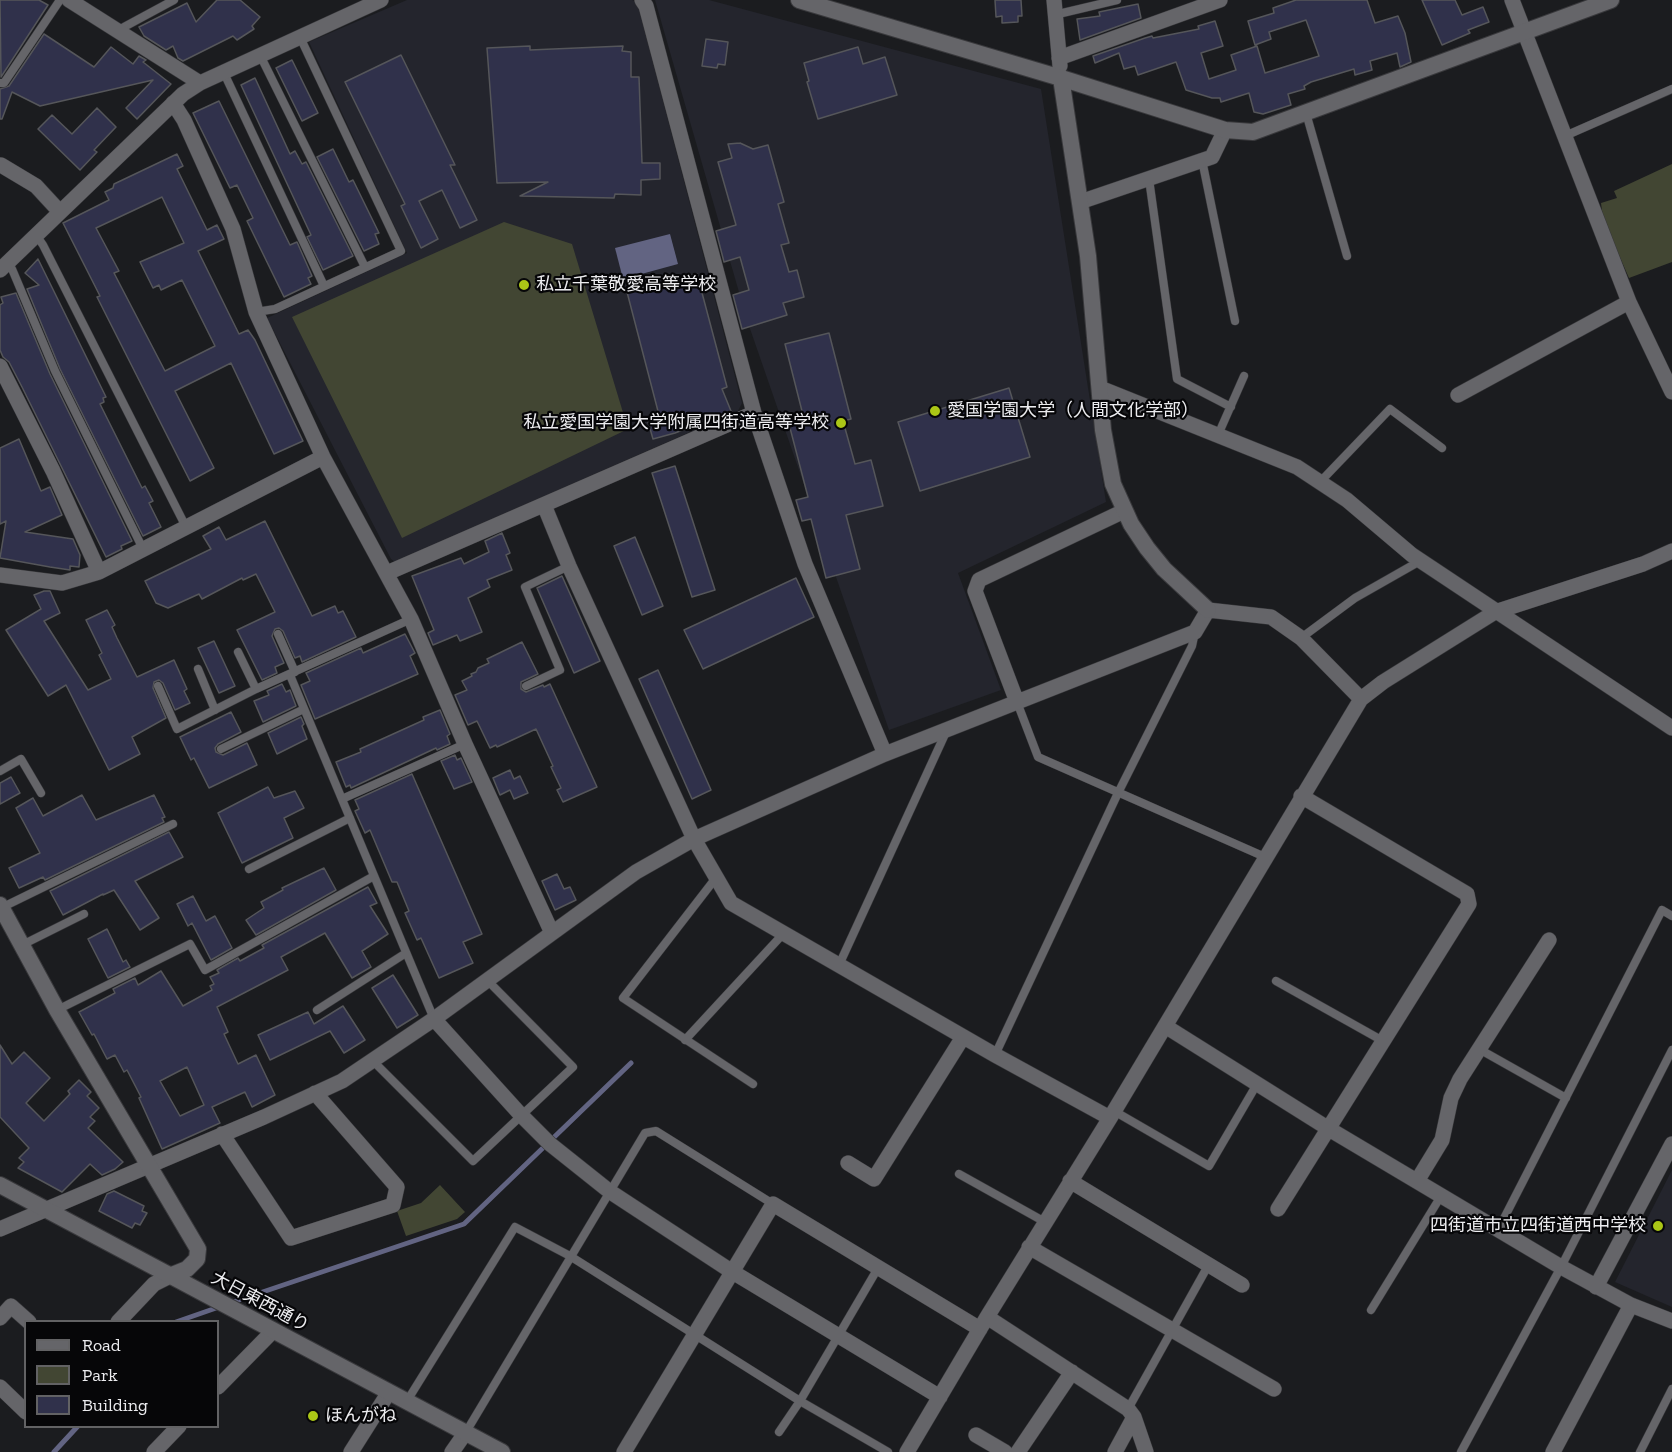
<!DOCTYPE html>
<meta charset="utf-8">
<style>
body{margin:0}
#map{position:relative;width:1672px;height:1452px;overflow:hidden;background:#1b1c1f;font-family:"Zilla Slab",serif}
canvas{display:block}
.legend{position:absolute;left:24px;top:1320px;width:195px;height:108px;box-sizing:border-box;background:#060608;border:2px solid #626264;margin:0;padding:8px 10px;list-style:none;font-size:18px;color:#ececef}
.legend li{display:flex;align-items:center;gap:12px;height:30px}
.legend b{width:30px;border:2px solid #626264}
</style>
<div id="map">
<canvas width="1672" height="1452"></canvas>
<ul class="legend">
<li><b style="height:8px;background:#656569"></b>Road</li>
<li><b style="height:16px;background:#424633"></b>Park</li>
<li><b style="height:16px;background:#30314b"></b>Building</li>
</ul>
</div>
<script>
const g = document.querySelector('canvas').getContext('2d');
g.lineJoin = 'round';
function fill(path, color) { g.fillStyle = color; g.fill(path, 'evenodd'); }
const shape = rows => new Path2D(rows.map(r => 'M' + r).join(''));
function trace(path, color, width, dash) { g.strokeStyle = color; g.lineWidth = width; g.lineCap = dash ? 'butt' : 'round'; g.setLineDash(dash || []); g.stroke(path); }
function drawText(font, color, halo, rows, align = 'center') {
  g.font = font + ' "Zilla Slab","Noto Sans JP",serif'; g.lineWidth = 4.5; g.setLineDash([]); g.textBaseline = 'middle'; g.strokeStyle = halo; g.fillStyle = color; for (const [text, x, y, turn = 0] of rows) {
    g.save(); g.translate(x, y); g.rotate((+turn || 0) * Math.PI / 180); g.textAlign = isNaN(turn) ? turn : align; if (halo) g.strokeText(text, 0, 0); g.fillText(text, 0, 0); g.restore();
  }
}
fill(shape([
 [407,0,632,0,637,2,742,403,738,411,395,562,391,559,267,318,407,253,309,42],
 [655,0,709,0,1041,89,1106,502,958,573,1001,690,889,730,747,320],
 [1672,1170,1672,1307,1615,1282]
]), '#24252d');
fill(shape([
 [1672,164,1672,262,1629,278,1603,219,1601,203,1617,198,1614,191],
 [504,222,572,244,628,429,402,538,292,317],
 [440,1185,465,1212,457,1219,406,1236,397,1211,421,1203]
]), '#424633');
fill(shape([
 [670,234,678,264,623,279,615,248]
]), '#626482');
trace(shape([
 [230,1303,464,1224,631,1063],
 [176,1322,219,1307],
 [54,1452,78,1426]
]), '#626482', 5);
const building = shape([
 [0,0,39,0,48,5,1,77,0,0],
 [217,0,240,0,260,17,252,26,254,29,237,40,233,36,183,61,178,58,173,46,166,50,144,36,139,27,187,3,196,22,217,0],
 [995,0,1021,0,1022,16,1018,16,1018,22,1002,23,1002,16,996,17,995,0],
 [1296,0,1367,0,1375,23,1398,16,1405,33,1411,62,1400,67,1397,53,1370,61,1372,70,1355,75,1354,69,1311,82,1304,86,1305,89,1288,94,1291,105,1263,114,1254,112,1249,93,1221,102,1220,98,1212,98,1186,90,1176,62,1138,75,1135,66,1124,69,1119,53,1095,63,1093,56,1145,38,1152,36,1153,38,1199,29,1198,26,1215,21,1223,46,1201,53,1209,79,1236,70,1231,55,1257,46,1265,73,1319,56,1306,20,1269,32,1271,39,1255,45,1248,21,1274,13,1273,8,1296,0],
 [1422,0,1455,0,1462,15,1483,7,1489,22,1468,30,1470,33,1442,45,1422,0],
 [1138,4,1141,18,1080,40,1077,19,1100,16,1099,12,1138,4],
 [44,34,94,67,111,47,133,64,139,56,146,60,143,62,171,84,137,119,126,108,153,80,40,106,12,92,2,119,0,119,0,89,9,86,44,34],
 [706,39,728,42,725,65,718,64,717,68,702,66,706,39],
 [530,46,530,50,623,46,622,51,631,52,631,77,639,77,642,163,660,163,660,179,641,180,641,195,615,194,614,198,520,196,548,182,497,183,487,48,530,46],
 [858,47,863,64,885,57,897,95,818,119,807,82,809,81,804,63,858,47],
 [401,55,455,165,450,165,477,220,460,228,442,190,419,201,438,239,421,248,401,206,405,204,345,82,401,55],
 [292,60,318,113,302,121,276,68,292,60],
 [255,78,290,154,295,151,302,164,306,162,353,256,323,270,307,237,311,235,241,85,255,78],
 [219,101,290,245,297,242,312,276,308,278,311,284,284,297,247,221,253,218,237,185,230,188,193,113,219,101],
 [97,108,116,127,94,150,97,152,80,170,38,129,52,115,72,134,97,108],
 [740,143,753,149,768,145,784,202,778,204,789,243,781,245,789,272,797,270,804,297,783,303,787,315,742,329,733,295,749,290,740,257,724,262,716,231,736,225,718,162,732,158,728,144,740,143],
 [333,149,349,182,353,180,379,233,375,234,379,244,364,251,317,157,333,149],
 [177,154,183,166,177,169,207,230,217,225,224,239,198,251,239,334,248,330,255,340,303,441,274,454,231,363,175,391,214,468,190,481,97,297,100,296,63,223,109,200,105,192,113,188,114,184,177,154],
 [162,197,184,243,140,262,153,288,159,285,161,290,182,280,215,346,165,371,114,273,119,271,96,228,162,197],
 [38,259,106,397,103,398,104,402,100,404,142,488,145,486,153,501,149,503,161,527,143,536,60,369,27,289,39,285,25,273,38,259],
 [697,274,727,387,722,389,731,411,675,433,653,439,647,418,659,415,627,292,697,274],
 [16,293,50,374,132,541,121,546,122,549,106,557,22,387,9,362,3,357,0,350,0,305,3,303,1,297,16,293],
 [829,333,851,419,843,421,855,464,871,460,883,506,846,515,860,569,826,578,811,519,802,521,796,500,808,497,789,424,804,419,785,344,829,333],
 [1009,388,1030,457,920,491,898,422,1009,388],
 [19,439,41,491,50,487,62,515,25,532,73,539,80,555,79,567,70,566,70,570,50,567,0,558,6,521,0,524,0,448,19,439],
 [675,466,715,590,692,597,652,473,675,466],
 [265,521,312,616,335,606,338,613,343,611,356,637,302,662,300,656,295,658,283,631,279,628,275,629,272,636,284,663,275,667,277,673,262,680,237,630,275,612,256,574,243,580,242,578,202,599,199,594,168,608,156,603,145,581,211,549,203,536,219,527,226,540,265,521],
 [502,533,510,553,506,555,512,570,487,580,490,587,468,598,482,632,460,641,457,635,433,645,428,633,434,630,412,576,461,558,464,564,489,552,485,541,502,533],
 [635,537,663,606,642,615,614,546,635,537],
 [562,576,600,661,574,673,537,588,562,576],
 [796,578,814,617,703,669,684,630,796,578],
 [44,591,50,591,60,613,44,621,88,690,111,679,99,655,102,653,86,620,107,610,115,625,112,627,117,638,137,677,174,660,187,689,184,691,190,703,175,710,163,683,159,680,154,682,153,688,166,718,132,737,140,754,109,770,66,685,48,696,6,630,41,609,34,595,44,591],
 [405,634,415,653,410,656,418,674,315,719,301,685,310,681,306,673,361,648,363,653,405,634],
 [214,641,235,686,219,693,198,648,214,641],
 [522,642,538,674,521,682,521,689,526,692,543,685,544,687,550,684,597,787,563,802,557,790,561,788,551,767,553,766,536,729,497,747,496,745,490,748,477,721,468,725,455,695,467,690,462,681,472,676,471,674,476,672,478,668,489,663,487,659,522,642],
 [658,670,711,790,692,799,639,679,658,670],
 [282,684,286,692,290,690,296,706,263,722,254,701,269,695,267,691,282,684],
 [440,710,450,734,447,736,450,744,437,750,436,748,351,788,350,785,346,787,336,762,361,752,360,749,424,720,423,717,440,710],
 [231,712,241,732,218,744,215,748,216,752,223,755,247,743,257,765,209,788,194,758,191,760,180,737,231,712],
 [301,717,304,724,302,726,307,739,277,754,268,733,301,717],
 [455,755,457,760,461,758,472,782,454,789,441,761,455,755],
 [510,770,514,779,520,776,528,793,514,799,510,790,500,795,493,778,510,770],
 [412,774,482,934,463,942,473,963,439,978,421,938,417,940,405,913,409,911,397,882,392,882,370,830,365,833,355,811,359,809,355,800,412,774],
 [11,777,20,793,0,804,0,783,11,777],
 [268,787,274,798,295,791,304,808,284,818,293,838,242,863,218,813,268,787],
 [82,795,96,820,154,795,165,817,162,818,164,822,45,880,43,877,19,888,9,868,40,853,16,808,33,798,43,816,82,795],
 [169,832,183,857,135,881,159,918,140,930,114,890,103,895,103,894,63,915,50,891,169,832],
 [324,868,336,890,256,935,246,920,264,908,261,902,283,890,282,888,324,868],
 [557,874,564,889,570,887,576,900,555,910,542,881,557,874],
 [368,887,377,903,370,906,388,934,362,951,371,967,352,978,325,933,281,957,288,970,217,1007,228,1032,224,1034,238,1064,256,1055,275,1095,252,1107,245,1092,212,1107,220,1123,162,1149,139,1098,141,1097,127,1070,124,1072,115,1055,107,1059,94,1034,92,1035,79,1012,115,993,113,989,135,978,138,985,161,971,183,1006,212,990,210,986,214,984,210,977,219,973,217,970,238,958,240,961,264,948,262,945,368,887],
 [187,1067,204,1105,180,1116,160,1081,187,1067],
 [193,896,206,921,215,916,232,948,211,960,192,923,188,926,177,904,193,896],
 [107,929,123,962,126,960,130,967,108,978,88,939,107,929],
 [393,975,418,1015,397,1028,372,988,393,975],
 [343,1006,365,1040,344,1053,330,1031,270,1060,258,1035,308,1012,314,1024,343,1006],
 [0,1045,12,1064,24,1052,50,1078,26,1103,44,1121,70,1094,68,1091,79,1080,91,1092,87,1096,99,1108,90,1117,95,1121,88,1128,123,1162,115,1169,102,1175,90,1164,62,1192,18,1168,24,1162,19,1158,29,1148,0,1117,0,1045],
 [114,1191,144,1206,142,1211,147,1213,140,1225,135,1223,132,1228,99,1211,107,1194,114,1191]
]);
fill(building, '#30314b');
trace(building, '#55565a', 1.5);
const service = shape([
 [1054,15,1117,0],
 [120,33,124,27,174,0],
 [260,55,365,267],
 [224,73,324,286],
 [0,83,4,83,60,0],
 [1306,113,1347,256],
 [1565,136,1672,89],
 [1202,160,1235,321],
 [1149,179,1177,379,1231,407],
 [36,235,43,245,186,527],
 [6,264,12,269,55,371,143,549],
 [256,312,275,309,401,251,300,37],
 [1218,435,1244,376],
 [1320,482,1390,409,1442,448],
 [278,634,295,672],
 [1301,638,1355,598,1420,561],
 [238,652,256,689],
 [198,669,215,710],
 [290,675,434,1019],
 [158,686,177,729,256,689,411,619],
 [526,686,560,670,525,587,569,566],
 [1017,702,1038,757,1265,857],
 [221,749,304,709],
 [0,771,21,759,41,793],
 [342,799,465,744],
 [249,869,350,818],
 [715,879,623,998,753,1084],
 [1,908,173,824],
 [22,945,84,914],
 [839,965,946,732],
 [1276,981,1383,1041],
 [57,1010,190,944,205,970,374,876],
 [317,1010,406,953],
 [685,1040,783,934],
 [1479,1049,1566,1098],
 [995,1055,1118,793,1192,646,1195,632],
 [373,1061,473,1161,573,1067,487,980],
 [1114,1111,1209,1166,1257,1084],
 [959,1174,1045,1222],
 [1498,1230,1662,910,1672,916],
 [1371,1310,1441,1196],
 [407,1401,515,1227,570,1256,800,1401,888,1452],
 [1128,1409,1209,1264],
 [466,1432,645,1133,656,1131,773,1204],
 [779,1432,800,1401,878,1268],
 [1461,1452,1561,1267,1672,1050],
 [1640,1452,1672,1389]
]);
const minor = shape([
 [69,0,200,83],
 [642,0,646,6,754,413,805,564,885,754],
 [1054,0,1060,66],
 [1512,0,1629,302,1672,392],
 [1059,58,1220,0],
 [173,103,184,120,233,229,256,312,323,457,411,619,465,744,552,933],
 [1,165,36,186,60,212],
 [1080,202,1212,157,1225,130],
 [0,270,183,94,200,83,381,0],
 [0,366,53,471,99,572,323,457],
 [1100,388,1297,467,1347,500,1412,555,1672,728],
 [1458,395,1629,302],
 [544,505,569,566,694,839,731,903,995,1055,1110,1118],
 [387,573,754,413],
 [0,575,62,583,99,572],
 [1017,702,975,591,979,580,1124,511],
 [434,1019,520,1114,550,1144,609,1191,731,1271,940,1397],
 [1165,1026,1329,1129,1561,1267,1631,1305,1672,1321],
 [222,1134,291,1238,393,1205,397,1187,315,1093],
 [848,1163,874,1179,963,1037],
 [1070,1181,1242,1285],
 [1417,1181,1442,1140,1451,1098,1460,1079,1549,940],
 [1278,1209,1469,904,1467,894,1301,796],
 [0,1229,264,1117,342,1081,434,1019,636,872,694,839,885,754,1195,632,1208,610,1271,617,1301,638,1361,699],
 [1029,1247,1274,1389],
 [1596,1287,1672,1144],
 [987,1317,1128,1409,1134,1417,1146,1452],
 [0,1318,11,1306,29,1322],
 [118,1322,154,1284,172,1275],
 [0,1387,26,1412],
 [218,1387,273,1331],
 [976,1435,1005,1452],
 [154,1452,179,1426],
 [351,1452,389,1392],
 [452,1452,466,1432],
 [624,1452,773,1204,980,1329],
 [907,1452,987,1317,1110,1118,1361,699,1383,682,1495,612,1643,564,1672,551],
 [1018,1452,1072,1372],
 [1115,1452,1134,1417],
 [1553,1452,1631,1305]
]);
const tertiary = shape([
 [799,0,1061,78,1225,130,1253,132,1611,0],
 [1061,78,1088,256,1103,430,1113,484,1131,524,1147,548,1164,569,1208,610],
 [0,905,57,1010,198,1249,197,1259,187,1269,172,1275],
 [0,1185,502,1452]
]);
trace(service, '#39393c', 9);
trace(minor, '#39393c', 16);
trace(tertiary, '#39393c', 18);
trace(service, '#656569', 8);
trace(minor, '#656569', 15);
trace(tertiary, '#656569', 16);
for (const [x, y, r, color] of [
 [524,285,6,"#abc616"],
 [935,411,6,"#abc616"],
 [841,423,6,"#abc616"],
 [1658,1226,6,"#abc616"],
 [313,1416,6,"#abc616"]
]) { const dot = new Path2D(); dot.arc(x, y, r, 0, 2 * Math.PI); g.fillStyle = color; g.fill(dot); trace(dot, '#060608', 2); }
drawText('18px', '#ececef', '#060608', [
 ["私立千葉敬愛高等学校",536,285],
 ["愛国学園大学（人間文化学部）",947,411],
 ["私立愛国学園大学附属四街道高等学校",829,423,"right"],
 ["四街道市立四街道西中学校",1646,1226,"right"],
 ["ほんがね",325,1416]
], 'left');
drawText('18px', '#ececef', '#060608', [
 ["大日東西通り",260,1302,28]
]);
</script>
